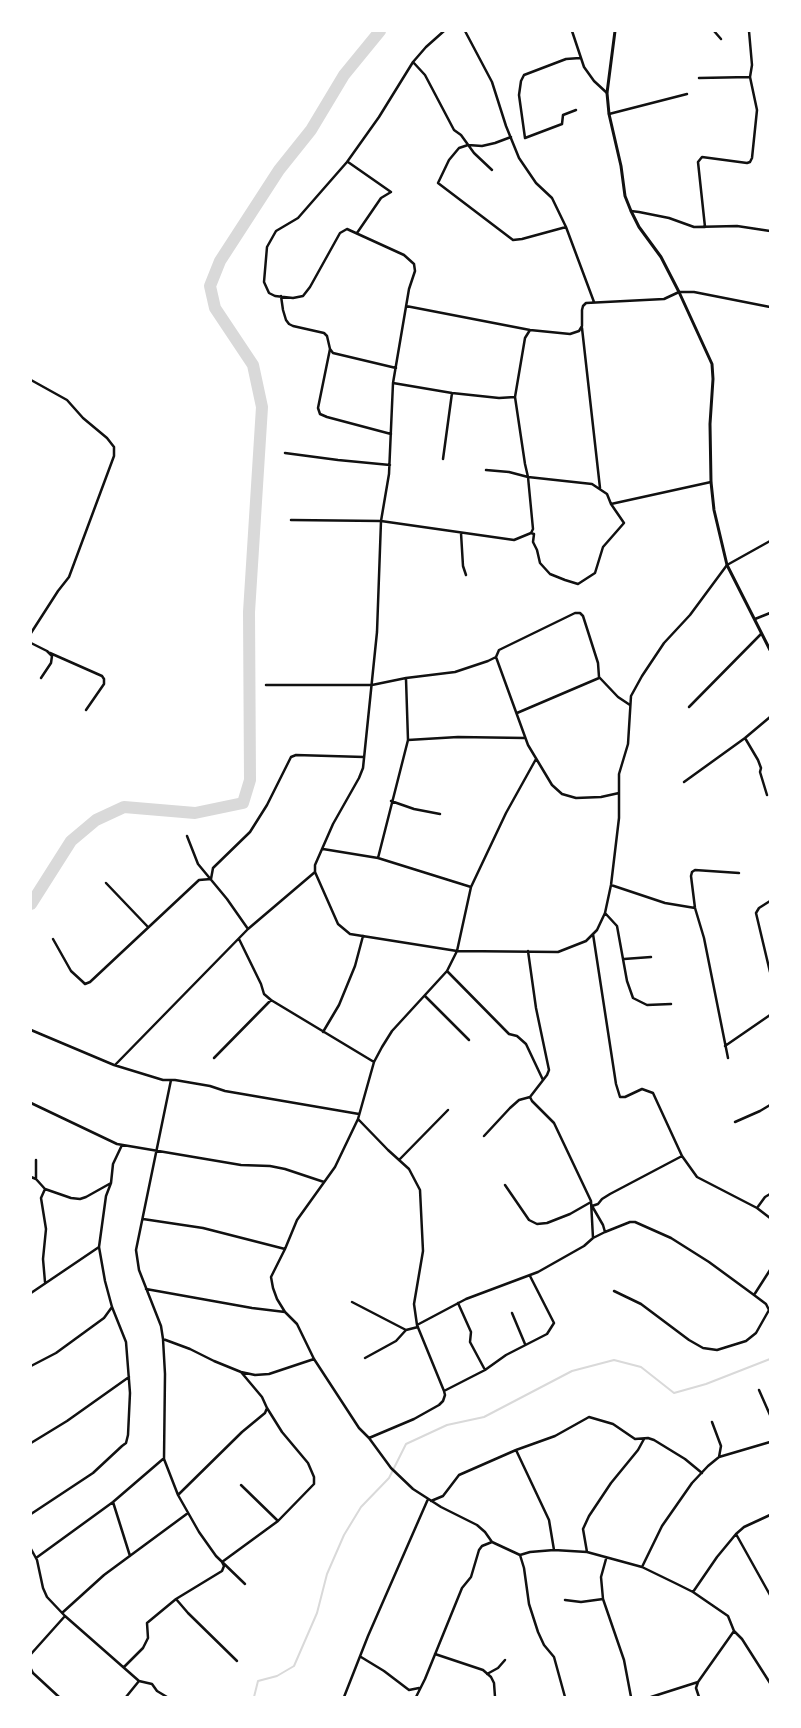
<!DOCTYPE html>
<style>
body{margin:0}
#map{position:relative;width:801px;height:1728px;overflow:hidden;background:#fff;font-family:Arial,sans-serif}
canvas{display:block}
.frame{position:absolute;inset:0;border:32px solid #fff;pointer-events:none}
</style>
<div id="map">
<canvas width="801" height="1728"></canvas>
<div class="frame"></div>
</div>
<script>
const g = document.querySelector('canvas').getContext('2d');
g.lineJoin = 'round';
const shape = rows => new Path2D(rows.map(r => 'M' + r).join(''));
function trace(path, color, width, dash) { g.strokeStyle = color; g.lineWidth = width; g.lineCap = dash ? 'butt' : 'round'; g.setLineDash(dash || []); g.stroke(path); }
trace(shape([
 [254,1697,258,1681,277,1676,294,1666,317,1613,327,1574,344,1535,361,1507,389,1478,406,1444,447,1425,484,1417,572,1371,614,1360,641,1367,674,1393,706,1384,770,1359]
]), '#d9d9d9', 2);
trace(shape([
 [31,904,71,841,96,820,124,807,195,813,243,803,250,780,249,612,262,407,253,365,215,308,210,286,220,261,279,170,311,130,344,75,380,31]
]), '#d9d9d9', 12);
trace(shape([
 [444,31,426,47,413,62,379,117,347,162,298,218,276,231,267,247,264,282,269,293,275,296,293,298,303,296,310,287,340,233,347,229,404,255,414,264,415,271,409,289,393,383,389,474,381,521,377,632,363,768,359,778,333,824,315,865,315,872,338,924,350,934,457,951,558,952,586,941,597,930,605,913,611,885,619,818,619,774,628,744,631,696,642,676,664,643,690,615,727,565,770,541],
 [465,31,492,82,506,126,519,158,536,183,552,198,566,227,594,302],
 [572,31,584,67,594,81,607,93],
 [714,31,721,39],
 [413,62,425,75,454,130,461,135,474,153,492,170],
 [699,78,750,77],
 [576,110,563,115,562,124,525,138,519,95,521,81,524,75,566,59,580,58],
 [609,114,687,94],
 [511,137,495,143,482,146,468,145,459,148,449,160,438,183,513,240,522,239,566,227],
 [348,162,391,192,381,198,357,233],
 [631,211,639,212,669,218,694,227,737,226,770,231],
 [705,227,698,162,702,157,747,163,750,162,752,158,757,110,750,77,752,65,749,31],
 [281,296,283,310,286,320,289,324,293,326,324,333,327,336,330,349,333,353,396,368],
 [406,306,530,330,570,334,579,331,582,326,582,310,583,306,586,303,664,299,679,292,694,292,770,307],
 [582,328,600,488],
 [330,349,318,408,320,414,327,417,391,434],
 [31,380,67,400,83,418,107,438,114,447,114,456,69,577,58,591,31,633],
 [393,383,452,393,499,398,515,397],
 [285,453,338,460,390,465],
 [443,459,452,393],
 [486,470,509,472,528,477,592,484,607,494,611,504,624,523,603,547,595,573,578,584,565,580,550,574,540,563,537,550,533,542,534,534,531,533],
 [611,504,711,482],
 [291,520,381,521,514,540,531,533,533,529,528,477,525,464,515,397,525,338,530,330],
 [461,533,463,566,466,575],
 [755,619,770,613],
 [31,643,47,651,52,656,51,663,41,678],
 [50,653,102,676,104,679,104,684,86,710],
 [496,657,528,745,552,785,562,794,576,798,601,797,619,793],
 [266,685,372,685,406,678,455,672,488,661,496,657,499,650,575,613,580,613,583,616,598,663,599,677,618,697,630,705],
 [689,707,761,634],
 [517,713,599,678],
 [745,738,758,760,761,768,760,772,767,795],
 [408,740,458,737,525,738],
 [536,759,506,813,471,887,457,951,447,971,392,1031,382,1047,374,1062,358,1119,335,1167,297,1220,285,1249,271,1277,273,1288,277,1299,285,1312,297,1324,314,1359,359,1428,369,1438,391,1468,413,1489,441,1507,477,1525,485,1532,492,1542,520,1555,524,1568,529,1604,538,1632,544,1645,554,1657,565,1697],
 [684,782,745,738,770,717],
 [391,801,414,809,440,814],
 [187,836,198,864,227,899,248,929],
 [323,849,378,858,471,887],
 [378,858,408,740,406,679],
 [106,883,148,927],
 [611,885,665,903,695,908],
 [770,901,759,908,756,913,770,972],
 [605,913,617,926,627,981,633,998,647,1005,671,1004],
 [593,934,616,1084,620,1097,625,1097,642,1089,653,1093,682,1156,697,1177,757,1208,770,1218],
 [53,939,71,971,83,982,85,984,90,982,199,880,211,879,213,868,250,832,267,805,291,757,296,755,364,757],
 [239,939,261,984,264,994,271,1000,374,1062],
 [624,959,651,957],
 [447,971,509,1034,517,1036,526,1044,543,1080],
 [425,996,469,1040],
 [31,1030,114,1065,163,1080,175,1080,210,1086,225,1091,359,1114],
 [323,1032,339,1005,355,966,363,936],
 [725,1046,770,1015],
 [214,1058,271,1000],
 [728,1058,704,938,695,908,691,876,692,872,695,870,739,873],
 [115,1065,248,929,315,872],
 [171,1080,136,1250,139,1270,161,1326,163,1339,165,1374,164,1459,178,1495,199,1532,216,1556,245,1584],
 [31,1103,117,1144,241,1165,270,1166,285,1169,324,1182],
 [358,1119,388,1150,409,1169,420,1190,423,1251,414,1304,417,1325,444,1391],
 [735,1122,760,1111,770,1105],
 [484,1136,510,1108,519,1100,530,1097,547,1075,549,1070,536,1008,528,951],
 [36,1160,36,1179],
 [399,1160,448,1110],
 [31,1177,36,1179,45,1189,71,1198,80,1199,86,1197,111,1183],
 [505,1185,529,1220,537,1224,547,1223,570,1214,591,1202],
 [592,1206,603,1225,605,1232,630,1222,635,1222,671,1238,709,1262,754,1295,766,1304,769,1310,756,1333,746,1341,717,1350,703,1348,689,1340,641,1304,614,1291],
 [592,1206,598,1204,602,1199,610,1194,682,1156],
 [757,1208,765,1197,770,1194],
 [143,1219,203,1228,285,1249],
 [593,1238,605,1232],
 [45,1282,43,1259,46,1229,41,1198,45,1189],
 [146,1289,252,1308,285,1312],
 [31,1293,99,1247],
 [754,1295,770,1270],
 [352,1302,406,1330],
 [458,1303,471,1332,470,1342,485,1370],
 [512,1313,525,1344],
 [417,1325,466,1299,538,1272,584,1246,593,1238,591,1201,554,1123,532,1101,530,1097],
 [163,1339,190,1349,214,1361,241,1372,255,1375,269,1374,314,1359],
 [365,1358,396,1341,406,1330,418,1327],
 [31,1366,56,1353,104,1318,112,1307],
 [759,1390,770,1415],
 [712,1422,721,1446,719,1457],
 [369,1438,414,1419,439,1405,443,1401,445,1395,444,1391,485,1370,506,1355,547,1334,554,1323,530,1276],
 [31,1443,67,1421,129,1377],
 [516,1450,549,1520,554,1550],
 [241,1485,278,1521],
 [178,1495,242,1432,265,1413,267,1408],
 [431,1501,443,1496,459,1475,516,1450,555,1436,589,1417,613,1424,635,1439,648,1438,654,1440,685,1459,702,1473],
 [113,1502,130,1556],
 [31,1514,93,1473,122,1446,126,1443,128,1435,130,1393,126,1342,112,1307,105,1281,99,1247,106,1196,111,1183,113,1164,122,1145],
 [736,1534,770,1595],
 [31,1549,37,1560,43,1588,47,1597,65,1616,139,1681,152,1684,157,1691,167,1697],
 [587,1552,583,1529,589,1516,611,1483,638,1450,644,1439],
 [520,1555,530,1552,554,1550,587,1552,642,1567,677,1584,693,1592,728,1616,734,1631,742,1639,770,1683],
 [36,1558,113,1502,163,1459],
 [606,1559,601,1577,603,1599,624,1660,631,1697],
 [642,1567,662,1526,692,1483,708,1466,719,1457,770,1442],
 [693,1592,717,1557,736,1534,744,1527,770,1515],
 [176,1599,188,1613,237,1661],
 [565,1600,581,1602,603,1599],
 [62,1613,104,1575,188,1513],
 [31,1654,65,1616],
 [435,1654,483,1670,491,1677,494,1683,495,1697],
 [361,1657,384,1671,409,1690,419,1688],
 [124,1667,143,1648,148,1638,147,1623,176,1599,222,1571,224,1566,222,1562,278,1521,314,1484,314,1477,308,1463,282,1432,267,1408,262,1397,241,1372],
 [31,1669,33,1673,59,1697],
 [487,1674,498,1668,505,1660],
 [126,1697,139,1681],
 [344,1697,368,1636,428,1499],
 [416,1697,425,1679,462,1588,471,1577,479,1550,482,1546,492,1542],
 [651,1697,698,1682],
 [699,1697,696,1688,698,1682,734,1631]
]), '#111', 2.5);
trace(shape([
 [615,31,607,93,609,114,621,166,625,196,631,211,639,227,661,257,679,292,712,364,713,379,710,424,711,482,714,510,727,565,770,650]
]), '#111', 3);
</script>
